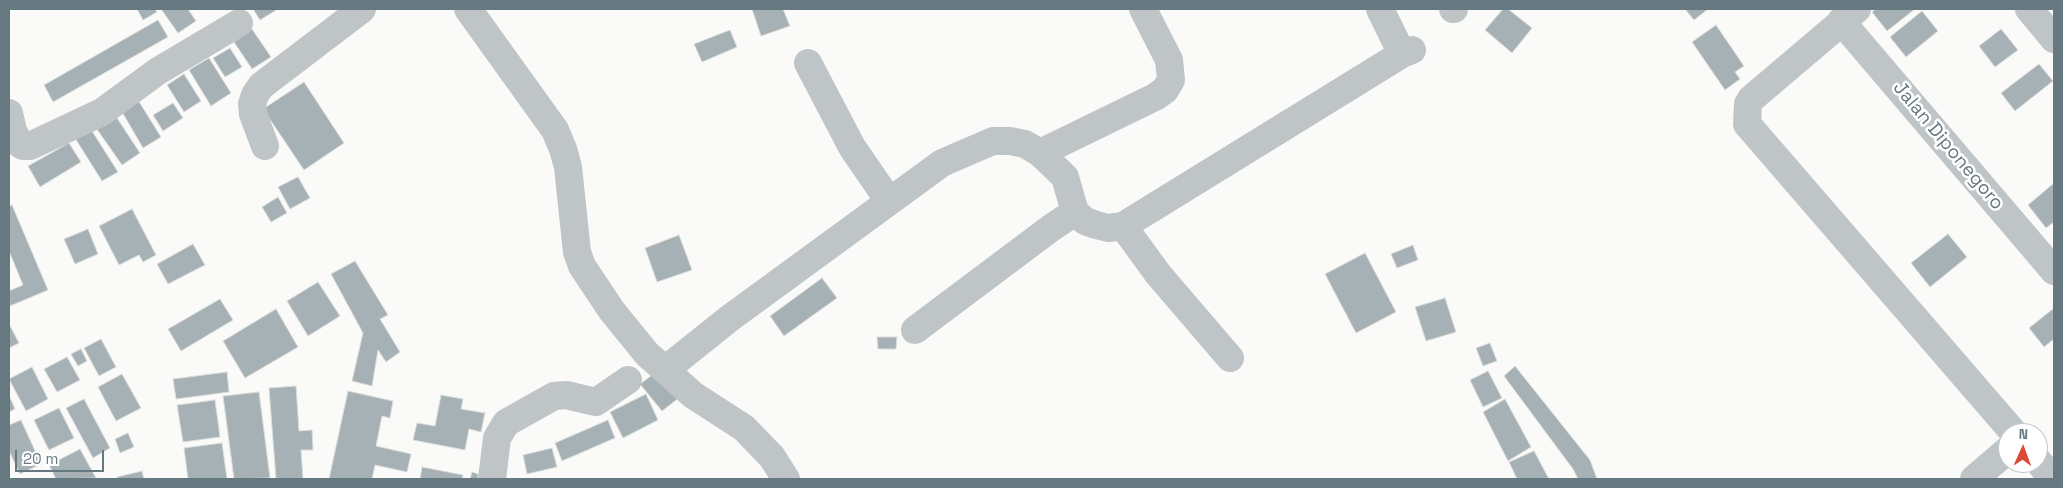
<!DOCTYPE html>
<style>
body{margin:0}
#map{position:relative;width:2063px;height:488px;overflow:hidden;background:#fafaf8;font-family:"Space Grotesk",sans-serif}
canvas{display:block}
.frame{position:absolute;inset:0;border:10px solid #667981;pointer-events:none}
.north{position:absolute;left:1998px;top:423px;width:50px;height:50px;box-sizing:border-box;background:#fff;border:1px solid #c2c9cd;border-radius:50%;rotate:2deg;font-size:14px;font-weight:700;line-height:20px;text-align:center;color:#667981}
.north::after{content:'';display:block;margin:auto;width:18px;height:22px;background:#dc4a35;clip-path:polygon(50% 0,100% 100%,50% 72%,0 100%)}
.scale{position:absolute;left:15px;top:450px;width:89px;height:22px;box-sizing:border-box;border:2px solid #667981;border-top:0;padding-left:6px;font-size:15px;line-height:18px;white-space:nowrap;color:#667981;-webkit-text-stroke:4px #fff;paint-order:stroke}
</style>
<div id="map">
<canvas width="2063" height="488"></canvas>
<div class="frame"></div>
<div class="north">N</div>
<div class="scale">20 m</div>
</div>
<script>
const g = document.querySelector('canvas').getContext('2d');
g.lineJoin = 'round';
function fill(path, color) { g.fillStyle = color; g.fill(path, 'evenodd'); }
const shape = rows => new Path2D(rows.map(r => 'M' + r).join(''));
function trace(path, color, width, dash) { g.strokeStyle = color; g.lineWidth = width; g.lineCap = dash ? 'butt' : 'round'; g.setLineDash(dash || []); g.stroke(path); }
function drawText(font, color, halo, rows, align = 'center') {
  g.font = font + ' "Space Grotesk",sans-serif'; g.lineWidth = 5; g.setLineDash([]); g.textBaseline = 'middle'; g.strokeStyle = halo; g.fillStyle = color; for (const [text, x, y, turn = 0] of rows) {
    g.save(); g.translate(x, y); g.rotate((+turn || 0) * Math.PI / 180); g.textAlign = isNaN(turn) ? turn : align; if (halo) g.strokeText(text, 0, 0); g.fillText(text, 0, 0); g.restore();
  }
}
const building = shape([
 [137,9,155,9,157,12,143,20,137,9],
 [161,9,188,9,196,21,178,33,161,9],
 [253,9,278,9,260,20,253,9],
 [752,9,783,9,790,26,761,36,752,9],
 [1503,9,1508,9,1532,28,1512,53,1485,30,1503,9],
 [1685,9,1708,9,1694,20,1685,9],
 [1876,9,1915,9,1887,31,1872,12,1876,9],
 [1922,11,1938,31,1906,57,1890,37,1922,11],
 [158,20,168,37,53,102,44,85,158,20],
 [1716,25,1744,66,1735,72,1740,79,1725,90,1692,42,1716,25],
 [252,29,271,57,252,69,234,42,252,29],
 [2001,29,2018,50,1995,67,1979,46,2001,29],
 [730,30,737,47,702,62,694,44,730,30],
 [230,48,242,67,225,77,213,58,230,48],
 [209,58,231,93,211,106,189,70,209,58],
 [2039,64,2053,81,2015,111,2001,93,2039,64],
 [184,74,201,101,184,112,167,85,184,74],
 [304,82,344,143,304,170,263,109,304,82],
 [138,100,161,137,143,148,121,110,138,100],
 [173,103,183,118,163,131,153,115,173,103],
 [113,112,140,153,122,165,94,125,113,112],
 [90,128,118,172,102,181,75,138,90,128],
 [69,143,81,162,40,187,28,166,69,143],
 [298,177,310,198,290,209,278,187,298,177],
 [2054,183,2054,222,2046,228,2028,205,2054,183],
 [278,197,287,213,271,222,262,207,278,197],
 [12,205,48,290,10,306,9,291,23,285,9,251,9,206,12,205],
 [132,209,156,255,143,262,139,255,119,265,99,226,132,209],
 [88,229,98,254,75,264,64,239,88,229],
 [1948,234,1967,257,1930,287,1911,263,1948,234],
 [679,235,692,270,657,282,645,248,679,235],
 [193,244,205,265,168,284,157,264,193,244],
 [1413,245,1418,260,1397,268,1391,254,1413,245],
 [1365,253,1396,312,1356,333,1325,274,1365,253],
 [355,261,388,315,380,319,400,352,386,362,378,350,372,386,352,381,363,333,331,274,355,261],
 [822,278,837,298,784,336,770,316,822,278],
 [318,282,340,316,308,336,287,301,318,282],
 [1445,298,1456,332,1426,341,1415,307,1445,298],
 [220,299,233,320,181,351,168,329,220,299],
 [2054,308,2054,339,2044,347,2029,328,2054,308],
 [276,309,298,347,245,378,223,341,276,309],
 [9,324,19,343,9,348,9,324],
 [877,337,897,337,896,349,878,349,877,337],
 [101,339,116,367,99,376,84,348,101,339],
 [1490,343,1497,361,1483,366,1476,348,1490,343],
 [81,349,87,361,78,366,71,354,81,349],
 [67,357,80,380,57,392,44,369,67,357],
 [1515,366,1590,460,1597,479,1578,479,1573,469,1504,376,1515,366],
 [32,367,48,399,26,411,9,379,32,367],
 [659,370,680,397,662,411,640,384,659,370],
 [1488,371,1502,398,1483,407,1470,380,1488,371],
 [227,372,229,392,176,399,173,379,227,372],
 [122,374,141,408,116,421,98,387,122,374],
 [296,386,299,431,312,430,313,450,301,450,303,479,276,479,269,388,296,386],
 [348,391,393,401,390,418,382,416,376,446,411,454,407,472,375,465,372,479,329,479,348,391],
 [259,392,270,478,234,479,223,396,259,392],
 [646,394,658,420,623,438,610,412,646,394],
 [9,395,15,409,9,412,9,395],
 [441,395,463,399,461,409,485,413,481,432,469,429,465,450,413,440,417,423,435,426,441,395],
 [84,399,110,448,93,458,66,408,84,399],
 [1505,399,1531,447,1508,461,1483,412,1505,399],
 [215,400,220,437,183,442,177,405,215,400],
 [59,408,74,438,49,450,34,420,59,408],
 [21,420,41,464,20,474,9,451,9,425,21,420],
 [608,420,615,438,562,461,555,443,608,420],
 [128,433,134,447,120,453,115,439,128,433],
 [222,443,227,479,188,479,184,448,222,443],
 [552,448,557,467,527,474,523,455,552,448],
 [80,449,96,478,56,479,49,465,80,449],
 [1534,451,1549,479,1517,479,1509,462,1534,451],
 [422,467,463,475,462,479,420,479,422,467],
 [142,471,144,479,118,479,117,477,142,471],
 [472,472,478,474,478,479,470,479,472,472]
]);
fill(building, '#a6b1b5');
trace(building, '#dcdcda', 1);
trace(shape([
 [468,9,555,130,563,149,568,167,577,252,582,266,612,311,647,354,665,370,693,395,744,428,772,457,786,479],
 [1380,9,1402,54],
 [1453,9,1454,9],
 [1857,9,1751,99,1748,104,1747,124,2014,433],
 [2029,9,2054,39],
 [1841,21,2054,271],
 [808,63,852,147,889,201],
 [9,113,13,131,20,144,23,146,30,146,102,112,158,71,239,23],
 [265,146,253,114,252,104,255,95,261,86,362,9],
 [1040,153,1155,97,1165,90,1171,80,1169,60,1143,9],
 [1075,212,1085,221,1096,225,1108,228,1123,226,1402,54,1412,50],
 [1123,226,1158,274,1230,358],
 [665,370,730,318,942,163,993,141,1010,141,1025,144,1040,153,1065,177,1075,212,1051,228,915,330],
 [2038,461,2053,479],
 [492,479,497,438,506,423,554,396,566,395,596,402,628,380],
 [1974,479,2008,450]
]), '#bfc5c7', 28);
drawText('19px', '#667981', '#fff', [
 ["Jalan Diponegoro",1948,146,50]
]);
</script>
